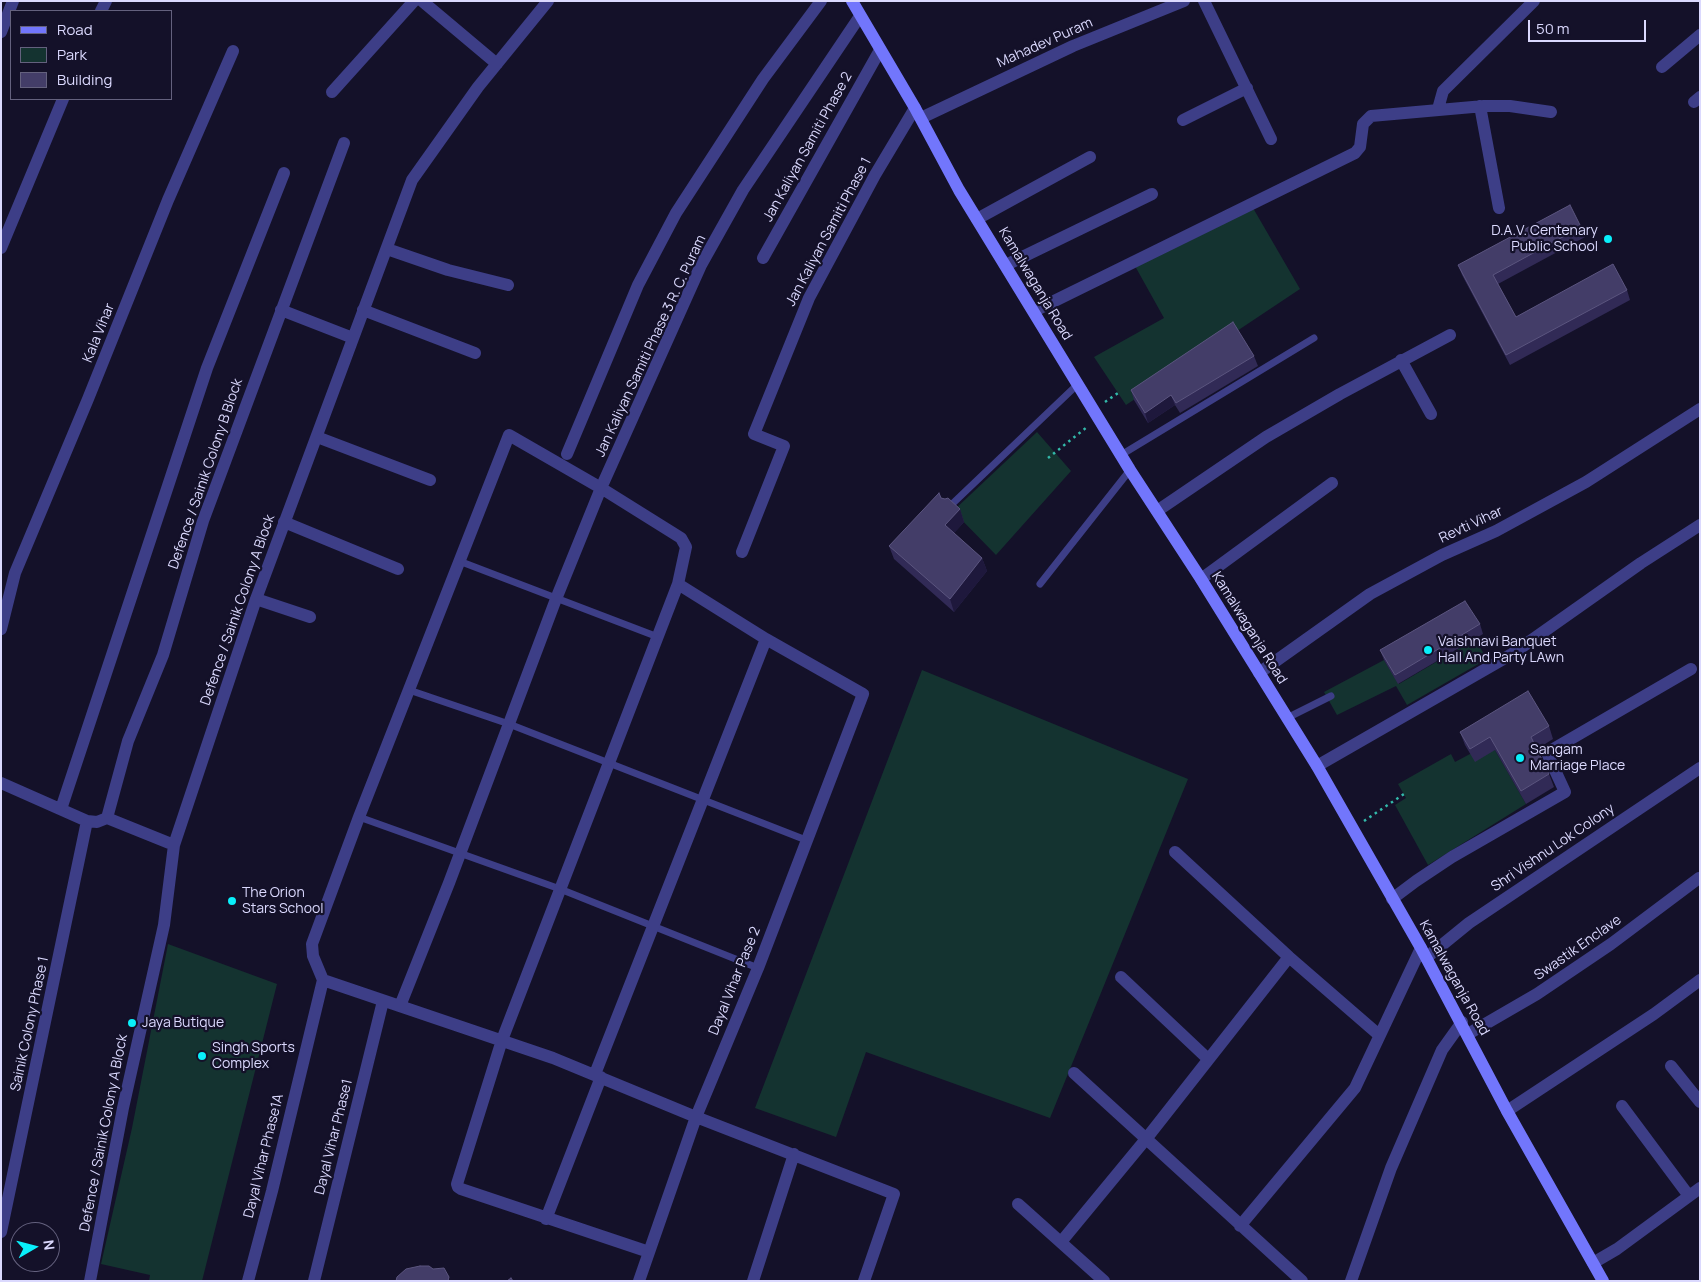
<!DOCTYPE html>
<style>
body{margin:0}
#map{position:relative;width:1701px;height:1282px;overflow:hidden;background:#141129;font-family:Manrope,sans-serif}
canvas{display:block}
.frame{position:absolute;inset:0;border:2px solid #dbd9fe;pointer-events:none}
.legend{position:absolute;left:10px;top:10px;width:162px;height:90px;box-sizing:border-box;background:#141129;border:1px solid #64617e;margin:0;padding:6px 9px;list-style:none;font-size:15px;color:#dbd9fe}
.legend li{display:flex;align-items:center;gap:10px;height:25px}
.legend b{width:25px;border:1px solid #64617e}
.north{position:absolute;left:10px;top:1222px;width:50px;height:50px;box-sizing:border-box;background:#141129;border:1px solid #64617e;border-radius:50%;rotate:82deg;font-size:14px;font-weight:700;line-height:20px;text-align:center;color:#dbd9fe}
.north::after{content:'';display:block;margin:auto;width:18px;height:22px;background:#09effa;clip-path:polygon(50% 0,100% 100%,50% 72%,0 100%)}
.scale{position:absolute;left:1528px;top:20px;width:118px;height:22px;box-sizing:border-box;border:2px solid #dbd9fe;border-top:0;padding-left:6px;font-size:15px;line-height:18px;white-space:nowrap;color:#dbd9fe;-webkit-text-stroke:4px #141129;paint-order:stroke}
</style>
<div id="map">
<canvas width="1701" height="1282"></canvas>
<div class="frame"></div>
<ul class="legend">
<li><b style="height:6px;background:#7276fc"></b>Road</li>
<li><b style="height:14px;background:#143330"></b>Park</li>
<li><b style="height:14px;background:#433d68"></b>Building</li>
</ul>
<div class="north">N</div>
<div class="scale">50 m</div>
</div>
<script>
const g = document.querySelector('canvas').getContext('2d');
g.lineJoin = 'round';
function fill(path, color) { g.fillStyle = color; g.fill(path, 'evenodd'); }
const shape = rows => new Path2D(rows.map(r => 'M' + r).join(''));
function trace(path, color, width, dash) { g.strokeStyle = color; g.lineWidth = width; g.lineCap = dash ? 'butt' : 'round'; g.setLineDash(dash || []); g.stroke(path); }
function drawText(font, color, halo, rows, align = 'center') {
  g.font = font + ' Manrope,sans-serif'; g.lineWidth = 4.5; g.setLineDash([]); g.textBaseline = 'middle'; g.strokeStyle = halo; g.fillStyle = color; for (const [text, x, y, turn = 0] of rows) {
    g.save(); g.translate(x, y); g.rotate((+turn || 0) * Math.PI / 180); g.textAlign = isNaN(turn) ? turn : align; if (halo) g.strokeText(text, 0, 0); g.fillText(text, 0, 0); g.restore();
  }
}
fill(shape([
 [1253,208,1300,289,1126,405,1094,357,1164,318,1135,266],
 [1037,432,1071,471,996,555,953,511],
 [1475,639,1487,659,1407,705,1396,686,1337,715,1324,692,1384,660,1399,684],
 [922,670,1188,779,1050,1118,866,1052,836,1137,755,1108],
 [1495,750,1526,804,1428,865,1395,805,1406,798,1398,784,1451,754,1455,762,1470,754],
 [168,944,277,984,202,1281,149,1281,150,1275,101,1264,132,1128]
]), '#143330');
trace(shape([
 [1105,402,1118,393],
 [1048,458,1087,427],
 [1364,821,1404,794]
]), '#33b9aa', 2.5, [2.5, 4]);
trace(shape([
 [1121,455,1314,338],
 [949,507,1078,384],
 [459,561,658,637],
 [1040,584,1130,470],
 [409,690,509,724,806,840],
 [1287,718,1331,696],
 [359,817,560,889,758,968]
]), '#3d3e87', 7);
trace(shape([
 [422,1,497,64],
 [1204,1,1271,139],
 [101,11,106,1],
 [1,32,13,1],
 [1662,67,1700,35],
 [332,92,414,1],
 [1694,102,1700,97],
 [1480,106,1499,208],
 [1438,109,1443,91,1534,1],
 [921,118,1073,46,1184,1],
 [1183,120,1247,88],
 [977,219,1090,157],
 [1,248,63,99],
 [387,249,448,270,508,285],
 [763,258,880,50],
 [1006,265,1152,194],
 [281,310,353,338],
 [363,310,475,353],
 [1034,311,1355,153,1360,147,1363,124,1371,116,1484,106,1510,106,1551,112],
 [1401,360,1431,414],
 [317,437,430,480],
 [567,454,638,285,676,213,763,79,821,1],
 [1157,511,1266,437,1340,394,1450,335],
 [284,522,398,569],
 [742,552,784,446,754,434,809,298,875,175,915,108],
 [1201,579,1332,483],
 [256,599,310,617],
 [1,629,15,573,88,399,168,200,233,51],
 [1259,673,1370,594,1442,555,1496,531,1586,482,1700,409],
 [1317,766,1512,654,1641,563,1700,525],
 [1,783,87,821,97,822,107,818,174,845],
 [61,809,207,368,284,173],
 [107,818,128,741,163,655,203,521,344,143],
 [1175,852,1289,957,1379,1035],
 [1392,899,1416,881,1452,857,1565,792,1548,755,1550,751,1691,669],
 [1426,958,1469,923,1700,768],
 [1121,977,1208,1059],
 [400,1006,449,883,556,599,601,488,701,265,743,190,860,16],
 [1468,1034,1537,994,1611,944,1699,878],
 [1671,1066,1700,1102],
 [1074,1073,1302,1281],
 [595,1074,766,639],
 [1622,1106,1689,1196],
 [1507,1111,1654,1014,1700,980],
 [1018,1204,1104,1281],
 [546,1219,601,1077],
 [1240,1226,1355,1088,1421,948],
 [1,1232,87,821],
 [1061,1242,1146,1139,1289,957],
 [649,1252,461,1189,458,1187,457,1184,502,1040,678,584],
 [1593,1263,1617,1249,1700,1188],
 [90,1281,123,1108,164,925,174,845,256,599,412,180,478,87,548,1],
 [248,1281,272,1191,323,980],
 [314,1281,383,1001],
 [639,1281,696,1117,758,968,863,694,766,639,678,584,686,547,681,538,601,488,509,435,359,817,312,944,313,956,323,980,553,1058,696,1117,894,1194,864,1281],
 [753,1281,794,1154],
 [1351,1281,1391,1168,1442,1050,1462,1022]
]), '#3d3e87', 12);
trace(shape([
 [852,1,915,108,959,190,1130,470,1201,579,1317,766,1421,948,1507,1111,1603,1281]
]), '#7276fc', 12);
fill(shape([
 [1581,227,1585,237,1498,284,1516,317,1627,290,1630,300,1510,365,1462,275,1458,265],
 [1254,356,1258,366,1180,413,1175,405,1148,423,1134,400,1131,390],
 [941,498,960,509,964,522,954,533,982,558,987,571,954,612,894,559,889,546],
 [1480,624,1483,634,1398,684,1384,660,1380,650],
 [1549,726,1553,739,1537,749,1549,774,1554,787,1526,804,1495,750,1475,762,1465,745,1460,732]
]), '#312a56');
fill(shape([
 [1171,395,1175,405,1148,423,1145,413],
 [960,509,964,522,950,538,945,525],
 [982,558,987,571,954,612,950,599]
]), '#1e183c');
const building = shape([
 [1570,205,1581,227,1493,275,1516,317,1613,264,1627,290,1506,355,1458,265,1570,205],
 [1233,322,1254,356,1176,403,1171,395,1145,413,1131,390,1233,322],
 [939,493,941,498,945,499,948,498,960,509,945,525,982,558,950,599,889,546,939,493],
 [1465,601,1480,624,1395,675,1380,650,1465,601],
 [1528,691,1549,726,1531,737,1549,774,1521,791,1490,737,1470,749,1460,732,1528,691],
 [420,1266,429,1266,433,1269,444,1268,449,1277,448,1281,396,1281,397,1277,406,1269,420,1266],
 [511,1278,513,1281,507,1281,511,1278]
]);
fill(building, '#433d68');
trace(building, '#5b557f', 1);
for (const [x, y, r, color] of [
 [1608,239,5,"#09effa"],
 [1428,650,5,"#09effa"],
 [1520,758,5,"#09effa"],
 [232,901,5,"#09effa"],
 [132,1023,5,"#09effa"],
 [202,1056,5,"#09effa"]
]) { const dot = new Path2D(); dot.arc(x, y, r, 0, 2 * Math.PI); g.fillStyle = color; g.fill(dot); trace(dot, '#141129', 2); }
drawText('14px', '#dbd9fe', '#141129', [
 ["Mahadev Puram",1045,43,-24],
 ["Jan Kaliyan Samiti Phase 2",808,147,-61],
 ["Jan Kaliyan Samiti Phase 1",829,232,-62],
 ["Kamalwaganja Road",1035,284,59],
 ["Kala Vihar",99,333,-68],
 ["Jan Kaliyan Samiti Phase 3 R. C. Puram",651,346,-65],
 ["Defence / Sainik Colony B Block",206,474,-71],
 ["Revti Vihar",1471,525,-25],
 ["Defence / Sainik Colony A Block",238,610,-71],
 ["Kamalwaganja Road",1249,628,58],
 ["Shri Vishnu Lok Colony",1553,848,-34],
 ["Swastik Enclave",1578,948,-35],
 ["Kamalwaganja Road",1454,978,61],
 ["Dayal Vihar Pase 2",735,981,-68],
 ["Sainik Colony Phase 1",30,1024,-78],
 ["Defence / Sainik Colony A Block",104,1133,-79],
 ["Dayal Vihar Phase1",334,1137,-76],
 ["Dayal Vihar Phase1A",264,1156,-76]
]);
drawText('14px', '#dbd9fe', '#141129', [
 ["D.A.V. Centenary",1598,231,"right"],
 ["Public School",1598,247,"right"],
 ["Vaishnavi Banquet",1438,642],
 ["Hall And Party LAwn",1438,658],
 ["Sangam",1530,750],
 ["Marriage Place",1530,766],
 ["The Orion",242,893],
 ["Stars School",242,909],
 ["Jaya Butique",142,1023],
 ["Singh Sports",212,1048],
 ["Complex",212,1064]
], 'left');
</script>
